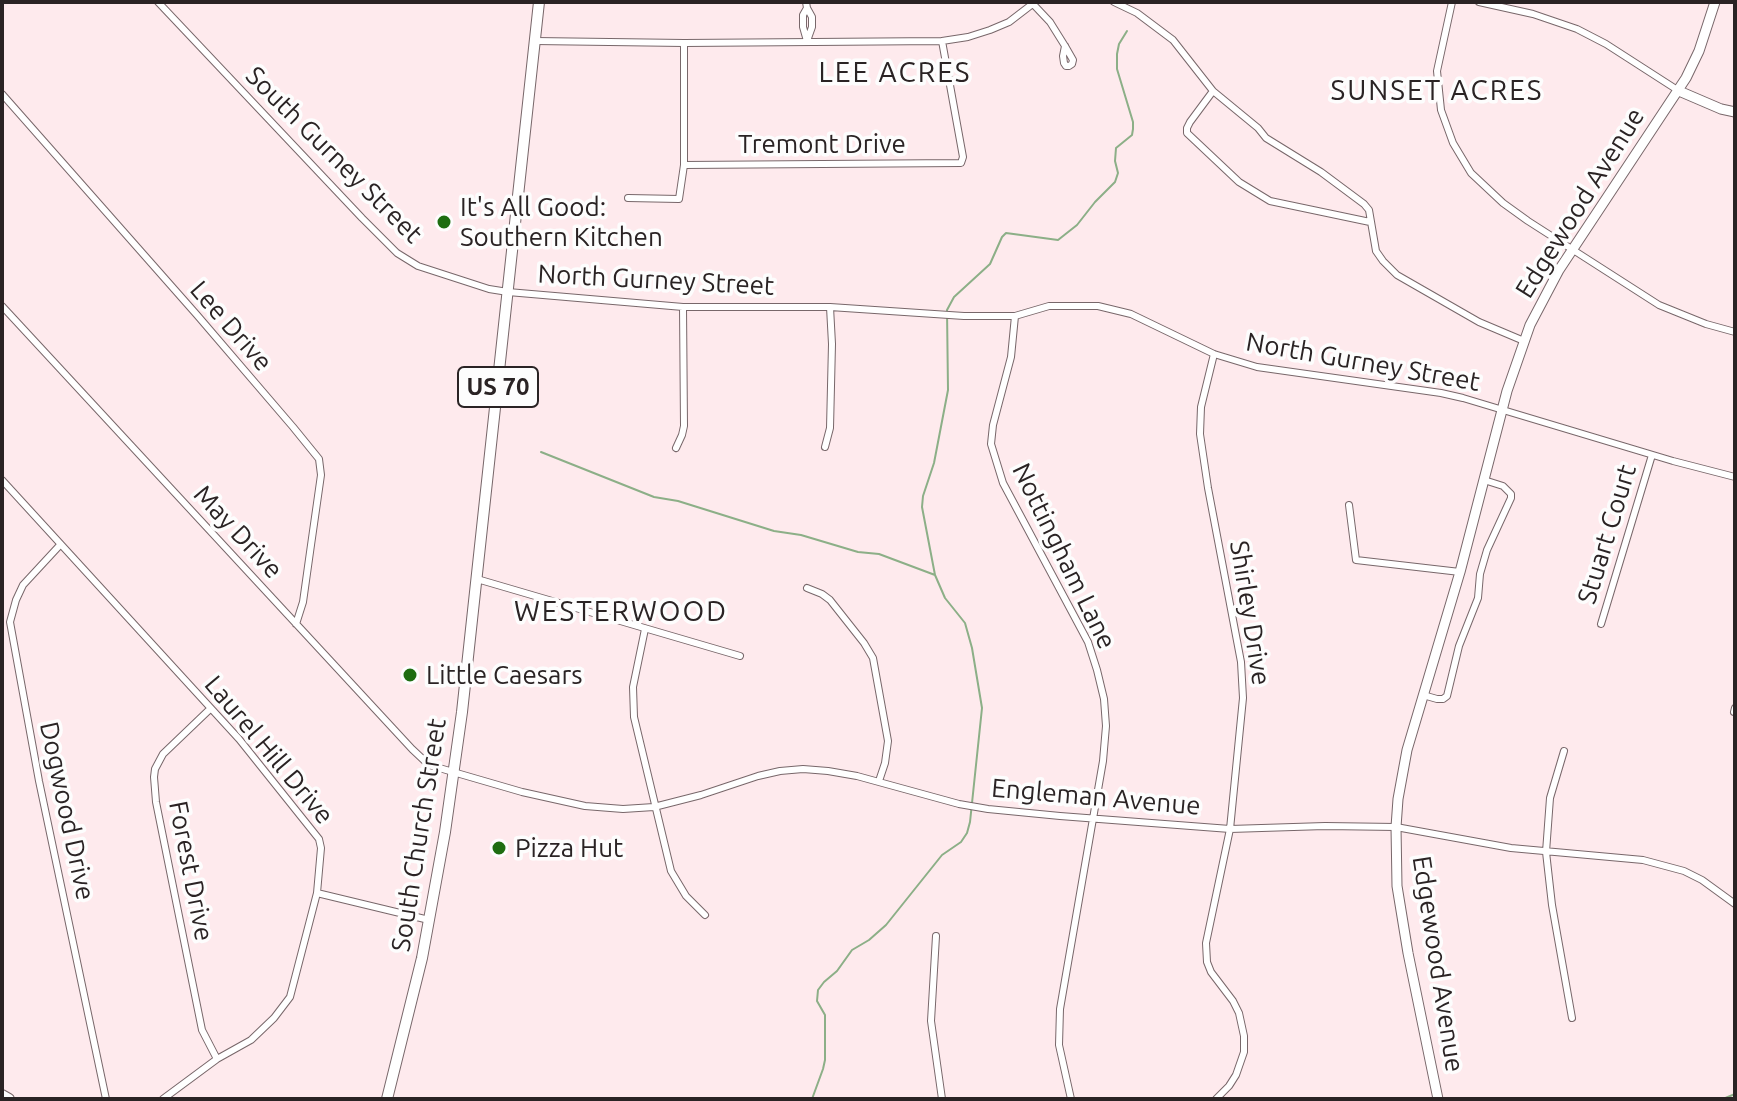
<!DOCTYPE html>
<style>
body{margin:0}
#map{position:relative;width:1737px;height:1101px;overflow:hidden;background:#feeaed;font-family:Ubuntu,sans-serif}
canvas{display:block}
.frame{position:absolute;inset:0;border:4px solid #2a2324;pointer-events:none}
</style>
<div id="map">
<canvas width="1737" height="1101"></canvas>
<div class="frame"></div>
</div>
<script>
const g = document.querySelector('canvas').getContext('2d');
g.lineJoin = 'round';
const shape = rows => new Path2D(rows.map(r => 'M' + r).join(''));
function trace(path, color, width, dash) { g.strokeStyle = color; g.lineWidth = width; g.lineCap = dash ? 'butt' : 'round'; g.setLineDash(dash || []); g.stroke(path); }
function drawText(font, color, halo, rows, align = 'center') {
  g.font = font + ' Ubuntu,sans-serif'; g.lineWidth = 7; g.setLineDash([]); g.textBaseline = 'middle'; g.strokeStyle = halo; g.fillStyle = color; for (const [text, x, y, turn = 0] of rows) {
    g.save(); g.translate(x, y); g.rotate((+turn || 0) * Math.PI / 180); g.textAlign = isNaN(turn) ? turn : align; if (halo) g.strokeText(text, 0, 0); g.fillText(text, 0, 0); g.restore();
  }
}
trace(shape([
 [541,452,654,497,678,501,774,531,801,535,858,552,879,554,935,575],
 [812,1099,823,1069,825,1060,825,1015,817,1001,818,990,824,982,837,971,852,950,869,940,886,925,942,855,961,842,967,833,970,822,982,708,972,648,965,623,945,598,935,575,922,507,923,496,934,463,948,390,947,310,954,297,990,264,1002,237,1006,233,1058,240,1077,225,1095,202,1115,182,1118,173,1115,161,1116,148,1132,135,1133,129,1133,122,1117,69,1117,54,1119,44,1127,31],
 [1723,1099,1735,1094]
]), '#8caf87', 2);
const street = shape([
 [158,2,362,218,397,253,418,266,489,289,508,292,683,307,830,307,964,316,1015,316,1049,306,1098,306,1131,314,1214,354,1257,367,1441,393,1463,398,1673,461,1735,477],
 [806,2,807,8,803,15,803,27,807,41],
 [1114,2,1137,13,1173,40,1213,91,1258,128,1266,138,1321,172,1364,204,1369,210,1376,251,1383,261,1397,275,1479,322,1524,341],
 [1452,2,1437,71,1441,110,1453,143,1471,173,1503,203,1528,221,1659,305,1706,324,1735,332],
 [1479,2,1533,14,1577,29,1606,44,1679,91],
 [1033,4,1050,22,1065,46],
 [807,8,812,17,812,27,807,41],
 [535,41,684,43,942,41,968,37,990,30,1009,22,1035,2],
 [1065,46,1073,60,1072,64,1069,66,1066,66,1064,63,1063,56,1065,46],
 [1213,91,1190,122,1187,128,1187,133,1239,182,1270,201,1370,222],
 [2,94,197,315,293,427,319,459,321,475,311,545,303,602,296,624],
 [684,165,961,163,963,157,942,41],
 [628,198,679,199,684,165,684,43],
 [2,306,412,749,429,765,522,792,585,806,623,809,654,807,701,795,758,776,780,771,803,769,828,771,857,776,959,804,988,809,1060,816,1230,829,1325,826,1396,827,1511,848,1643,860,1684,871,1702,880,1735,904],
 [1015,316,1011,357,993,425,991,444,1003,483,1088,642,1097,670,1104,699,1106,726,1103,761,1060,1009,1059,1045,1071,1099],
 [1214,354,1201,407,1200,434,1208,488,1241,662,1243,698,1230,829,1206,943,1207,962,1211,972,1233,1001,1239,1013,1244,1036,1244,1052,1236,1075,1229,1086,1216,1099],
 [825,447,830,428,832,344,830,307],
 [676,448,682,435,684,426,683,307],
 [2,480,239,739,319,839,321,848,317,893,290,997,274,1018,251,1040,217,1059,163,1099],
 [1349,505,1356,560,1460,572],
 [60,545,23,585,16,600,10,622,39,781,106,1099],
 [477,579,740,656],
 [807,588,822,594,830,600,864,643,873,658,888,741,885,763,879,781],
 [1601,624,1652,455],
 [645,629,633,687,634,717,671,871,686,896,705,915],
 [1423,695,1437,699,1443,699,1447,696,1459,646,1478,598,1480,574,1487,550,1511,498,1511,494,1503,486,1484,480],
 [210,709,163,754,155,769,154,777,156,802,202,1030,217,1059],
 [1734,712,1735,708],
 [1564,751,1550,798,1546,852,1552,905,1572,1018],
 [317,893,429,920],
 [936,936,931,1021,942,1099]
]);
const secondary = shape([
 [1679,91,1721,109,1735,112],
 [1438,1099,1408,953,1397,886,1396,827,1398,799,1407,750,1460,572,1507,391,1530,325,1559,270,1686,78,1699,51,1715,2]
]);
const primary = shape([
 [2,1095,9,1099],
 [387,1099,422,958,445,832,462,712,539,2]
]);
trace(street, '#78676a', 8);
trace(secondary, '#78676a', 11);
trace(primary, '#78676a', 12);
trace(street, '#fff', 6);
trace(secondary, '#fff', 9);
trace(primary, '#fff', 10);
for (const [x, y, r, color] of [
 [444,222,8,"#1e6d11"],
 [410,675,8,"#1e6d11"],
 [499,848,8,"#1e6d11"]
]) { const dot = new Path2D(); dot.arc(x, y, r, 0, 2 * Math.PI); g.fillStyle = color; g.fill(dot); trace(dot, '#fdfdfd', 3); }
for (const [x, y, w] of [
 [498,387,80]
]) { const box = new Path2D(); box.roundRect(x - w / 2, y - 20, w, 40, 6); g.fillStyle = '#fdfdfd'; g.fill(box); trace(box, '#2a2324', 2); }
drawText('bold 24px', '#2a2324', null, [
 ["US 70",498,387]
]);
drawText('26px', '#2a2324', '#fdfdfd', [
 ["Tremont Drive",822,144],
 ["South Gurney Street",334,155,45],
 ["Edgewood Avenue",1580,203,-58],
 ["North Gurney Street",656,280,3],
 ["Lee Drive",231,326,49],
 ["North Gurney Street",1363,362,10],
 ["May Drive",238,532,47],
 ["Stuart Court",1607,534,-73],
 ["Nottingham Lane",1064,556,64],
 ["Shirley Drive",1250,613,81],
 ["Laurel Hill Drive",269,750,50],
 ["Engleman Avenue",1096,797,5],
 ["Dogwood Drive",67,811,78],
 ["South Church Street",419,835,-81],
 ["Forest Drive",191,871,79],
 ["Edgewood Avenue",1438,964,81]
]);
drawText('26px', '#2a2324', '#fdfdfd', [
 ["It's All Good:",460,207],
 ["Southern Kitchen",460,237],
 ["Little Caesars",426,675],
 ["Pizza Hut",515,848]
], 'left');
g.letterSpacing = '2px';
drawText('28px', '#2a2324', '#fdfdfd', [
 ["LEE ACRES",895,73],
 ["SUNSET ACRES",1437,91],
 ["WESTERWOOD",621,612]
]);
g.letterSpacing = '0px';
</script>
